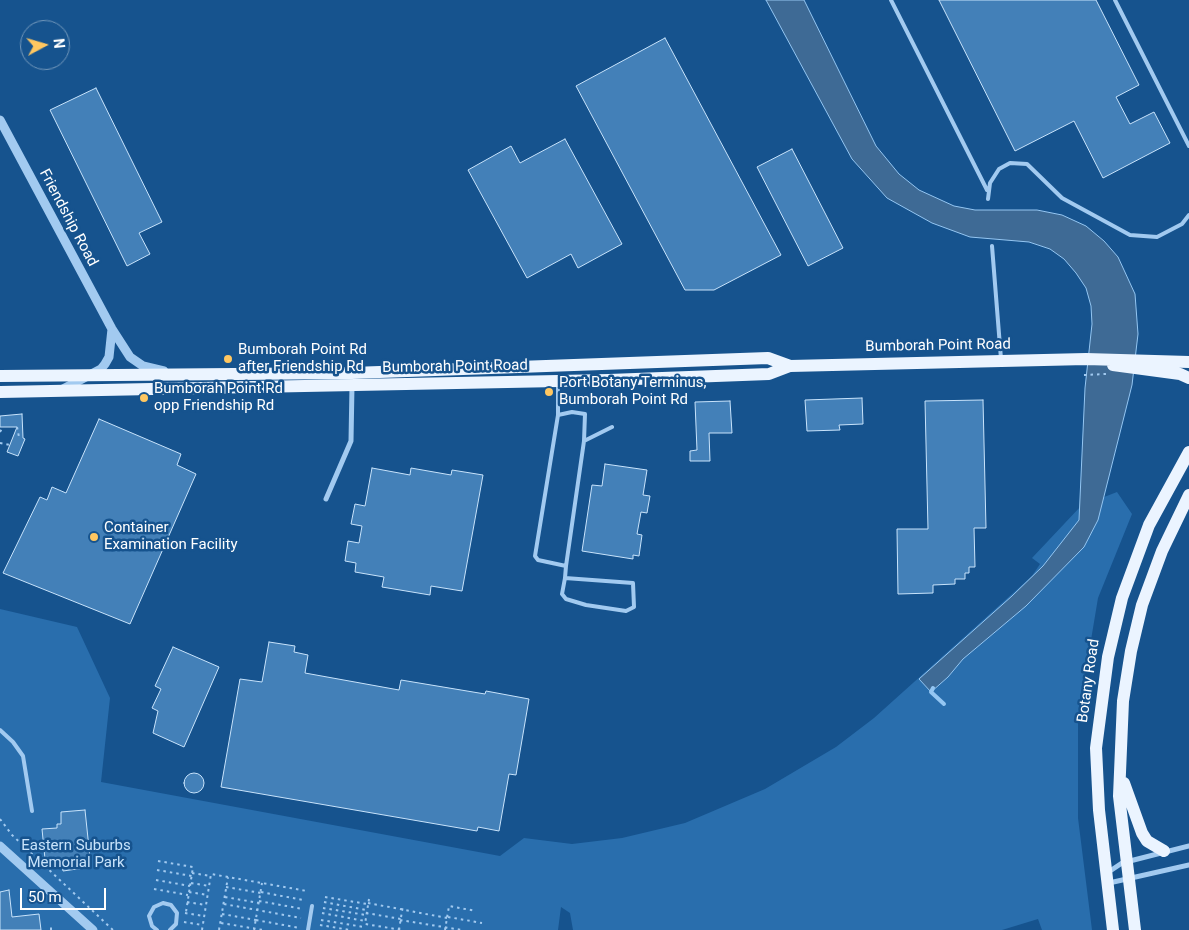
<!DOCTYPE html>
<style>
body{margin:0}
#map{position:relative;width:1189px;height:930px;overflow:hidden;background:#16538e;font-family:Roboto,sans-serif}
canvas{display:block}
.north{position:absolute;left:20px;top:20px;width:50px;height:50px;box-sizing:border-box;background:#16538e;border:1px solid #7398bb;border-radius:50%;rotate:84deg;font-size:14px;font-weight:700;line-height:20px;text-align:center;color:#fff}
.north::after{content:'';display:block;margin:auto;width:18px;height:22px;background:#ffc761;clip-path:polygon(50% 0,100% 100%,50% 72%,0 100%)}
.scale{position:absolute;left:20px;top:888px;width:86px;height:22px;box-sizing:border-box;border:2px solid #fff;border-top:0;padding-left:6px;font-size:15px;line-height:18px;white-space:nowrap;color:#fff;-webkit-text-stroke:4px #16538e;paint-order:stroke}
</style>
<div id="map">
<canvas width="1189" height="930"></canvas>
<div class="north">N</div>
<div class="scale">50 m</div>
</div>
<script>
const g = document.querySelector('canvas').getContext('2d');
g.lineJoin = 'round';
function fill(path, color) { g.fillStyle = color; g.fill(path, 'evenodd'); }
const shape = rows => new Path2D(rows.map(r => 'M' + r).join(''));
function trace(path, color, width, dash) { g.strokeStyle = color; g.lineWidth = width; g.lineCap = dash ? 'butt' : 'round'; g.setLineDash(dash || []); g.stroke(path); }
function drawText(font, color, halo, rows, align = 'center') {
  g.font = font + ' Roboto,sans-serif'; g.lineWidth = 5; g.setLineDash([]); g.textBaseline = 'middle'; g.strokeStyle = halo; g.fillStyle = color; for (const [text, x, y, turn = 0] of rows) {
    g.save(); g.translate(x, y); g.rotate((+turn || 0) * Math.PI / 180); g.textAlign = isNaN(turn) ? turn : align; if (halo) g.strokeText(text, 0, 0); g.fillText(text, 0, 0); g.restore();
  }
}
fill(shape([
 [1117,492,1132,514,1098,598,1078,718,1078,818,1092,930,1042,930,1038,919,1002,930,573,930,570,913,561,907,558,930,0,930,0,609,77,627,110,698,101,782,500,856,524,838,572,844,622,838,685,823,765,789,836,747,874,718,1032,576,1040,564,1032,558,1081,506]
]), '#296ead');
const water = shape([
 [766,0,804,0,876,146,899,174,919,190,954,206,975,210,1037,210,1062,215,1086,226,1104,241,1118,257,1135,294,1138,334,1132,385,1098,520,1084,547,1026,606,963,659,948,677,931,692,919,679,1012,596,1043,566,1079,520,1085,388,1092,324,1091,306,1086,288,1076,273,1064,259,1050,249,1029,242,970,237,932,223,887,198,852,159,766,0]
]);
fill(water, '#3e6a95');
trace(water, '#94c6f2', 1);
trace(shape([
 [933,688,931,692,944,704]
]), '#94c6f2', 4);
const building = shape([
 [939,0,1096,0,1139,85,1116,97,1130,124,1154,112,1170,143,1103,178,1074,121,1015,151,939,0],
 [665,38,781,255,714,290,685,290,576,86,665,38],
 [96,88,162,222,139,233,150,254,127,266,50,110,96,88],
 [565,139,622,244,578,268,571,254,527,278,468,170,511,146,520,163,565,139],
 [792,149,843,248,808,266,757,167,792,149],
 [862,398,863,424,839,425,840,430,807,431,805,400,862,398],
 [983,400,986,528,974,528,975,567,969,567,969,573,965,573,965,579,955,579,955,584,933,585,933,593,898,594,897,529,928,529,925,401,983,400],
 [730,401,732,433,709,433,710,461,690,461,690,451,697,450,695,402,730,401],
 [22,414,23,438,25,439,18,456,7,452,17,427,0,427,0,416,22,414],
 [99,419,181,454,177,465,196,474,130,624,3,573,40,497,47,500,52,487,66,493,99,419],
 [605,464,647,470,643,495,650,496,648,507,647,513,641,512,637,534,642,535,639,556,633,555,633,559,582,551,592,485,602,486,605,464],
 [372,468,410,475,411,468,451,475,452,470,483,475,462,591,431,586,430,595,382,587,384,577,355,572,356,563,345,561,348,541,359,543,362,526,351,524,355,504,365,506,372,468],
 [269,642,295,646,294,652,308,655,305,673,399,690,401,680,485,694,486,691,529,699,516,775,509,774,499,831,478,827,477,831,221,787,240,679,262,682,269,642],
 [173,647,219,667,184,747,153,733,158,711,152,708,161,689,155,686,173,647],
 '184 783a10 10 0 1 1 20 0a10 10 0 1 1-20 0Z',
 [85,810,91,867,63,871,61,858,45,859,42,829,57,828,57,824,61,824,61,812,85,810],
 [9,890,12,917,39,914,41,930,0,930,0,892,9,890]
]);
fill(building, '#4380b8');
trace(building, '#c8e3fb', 1);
trace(shape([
 [1084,375,1106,374],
 [17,427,19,437],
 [0,432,3,427],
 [0,443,10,445],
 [0,819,12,835,113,930],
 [158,861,193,867,186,912],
 [157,870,192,876],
 [192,873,211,876],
 [156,880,190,886],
 [191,883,209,886],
 [226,887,261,893],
 [154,889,188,895],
 [189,892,208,895],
 [261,892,303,900],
 [225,897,259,903],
 [325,897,367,904],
 [369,899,365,924,402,930],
 [259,901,303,909],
 [187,902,206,905],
 [324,902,366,910],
 [368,903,447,918],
 [224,904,301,918],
 [323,908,366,915],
 [185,913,204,916],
 [322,913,365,921],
 [366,913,401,919],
 [222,914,256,920],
 [448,917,482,923],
 [256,920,300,928],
 [321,920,364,927],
 [400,920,462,930],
 [184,922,202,925],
 [221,923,263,930],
 [320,925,350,930],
 [51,930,51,924],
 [202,930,211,874,307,891],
 [219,930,228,877],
 [254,930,262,883],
 [399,930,403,905],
 [445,930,449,906,476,911]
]), '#a2caf0', 2, [2.5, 4]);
trace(shape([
 [891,0,987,190],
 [1115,0,1189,146],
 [988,199,990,183,999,169,1010,163,1027,164,1062,198,1130,235,1157,237,1182,224,1189,215],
 [992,246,1001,359],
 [558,384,558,415,535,556,538,560,566,566],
 [558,415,572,412,585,414,584,441],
 [565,578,633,583,634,607,626,611,586,605,566,599,562,594,565,578,566,566,584,441,612,427],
 [0,730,13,742,23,756,32,811],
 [157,930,152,926,149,916,154,907,163,903,171,905,177,913,176,924,170,930],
 [308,930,312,906]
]), '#a2caf0', 4);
trace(shape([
 [326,499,351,441,352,386],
 [1107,873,1122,863,1189,846],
 [1109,883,1189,865]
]), '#a2caf0', 5);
trace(shape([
 [0,120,112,329,130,357,143,366,164,371],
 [63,389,101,369,105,364,109,357,112,329],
 [0,846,93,930]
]), '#a2caf0', 9);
trace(shape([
 [1113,365,1180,374,1189,378],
 [0,376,352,373,768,358,790,366],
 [0,392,609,380,769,374,790,366,1086,359,1189,362],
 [1124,783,1142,833,1147,841,1164,851],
 [1113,930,1099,810,1096,748,1108,657,1122,598,1149,525,1189,452],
 [1135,930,1119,796,1123,701,1131,651,1142,605,1162,551,1189,495]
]), '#ebf4ff', 12);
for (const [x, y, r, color] of [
 [228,359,5,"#ffc761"],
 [549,392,5,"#ffc761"],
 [144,398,5,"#ffc761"],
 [94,537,5,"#ffc761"]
]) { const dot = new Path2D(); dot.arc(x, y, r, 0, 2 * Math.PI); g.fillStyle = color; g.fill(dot); trace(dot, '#16538e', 2); }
drawText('15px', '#fff', '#16538e', [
 ["Friendship Road",68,218,62],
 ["Bumborah Point Road",938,346,-1],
 ["Bumborah Point Road",455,367,-1],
 ["Botany Road",1089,681,-82]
]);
drawText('15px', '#fff', '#16538e', [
 ["Bumborah Point Rd",238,350],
 ["after Friendship Rd",238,367],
 ["Port Botany Terminus,",559,383],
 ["Bumborah Point Rd",559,400],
 ["Bumborah Point Rd",154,389],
 ["opp Friendship Rd",154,406],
 ["Container",104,528],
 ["Examination Facility",104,545]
], 'left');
drawText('15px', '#c8e3fb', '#16538e', [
 ["Eastern Suburbs",76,846],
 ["Memorial Park",76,863]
]);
</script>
